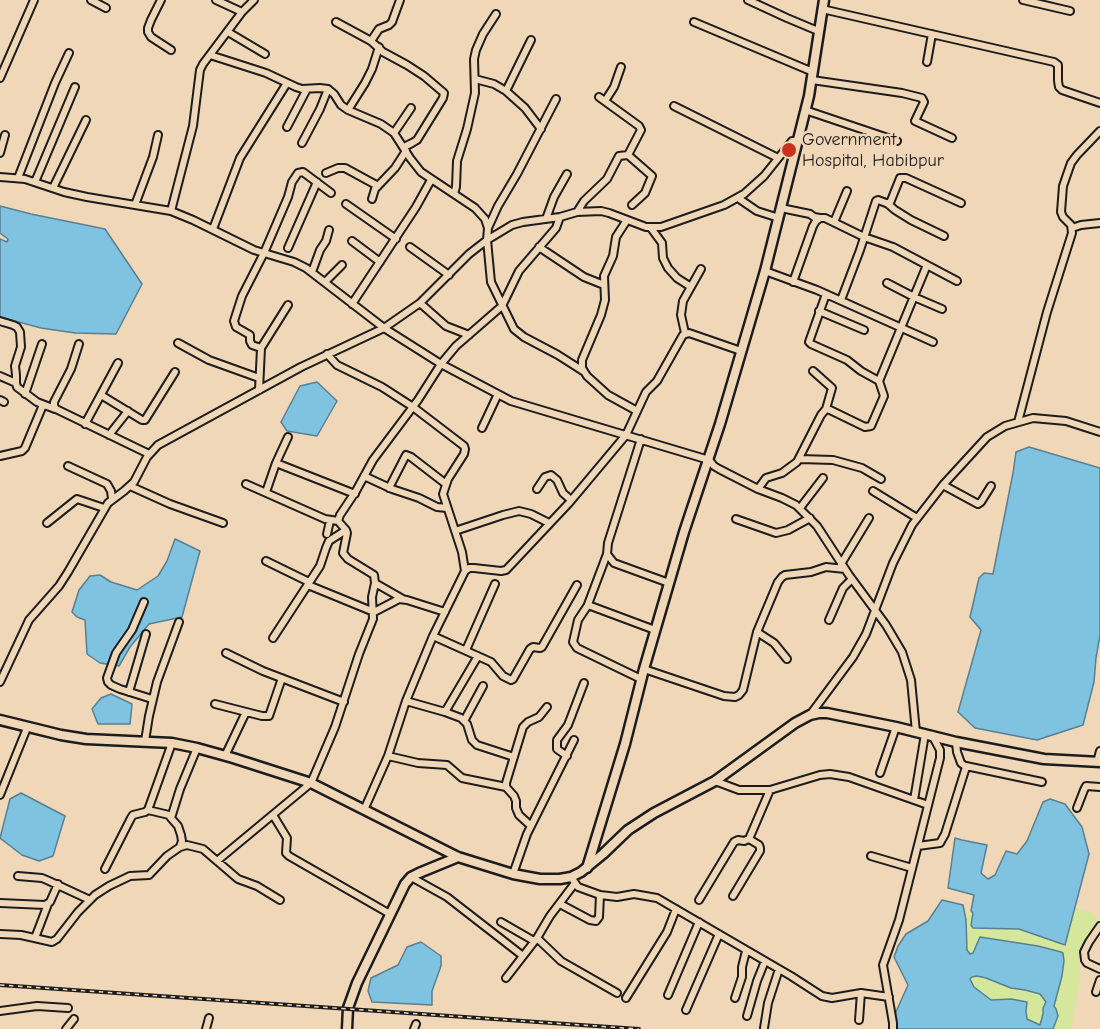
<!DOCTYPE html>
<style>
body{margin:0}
canvas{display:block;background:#f0d7b7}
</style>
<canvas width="1100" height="1029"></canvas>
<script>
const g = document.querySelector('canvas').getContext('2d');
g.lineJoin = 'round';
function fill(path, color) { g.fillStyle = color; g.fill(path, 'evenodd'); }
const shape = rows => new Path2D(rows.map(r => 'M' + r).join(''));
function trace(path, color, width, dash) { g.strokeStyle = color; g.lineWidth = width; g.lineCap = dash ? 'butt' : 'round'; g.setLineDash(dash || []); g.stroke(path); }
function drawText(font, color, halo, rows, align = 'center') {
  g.font = font + ' "Comic Neue",sans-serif'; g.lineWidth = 5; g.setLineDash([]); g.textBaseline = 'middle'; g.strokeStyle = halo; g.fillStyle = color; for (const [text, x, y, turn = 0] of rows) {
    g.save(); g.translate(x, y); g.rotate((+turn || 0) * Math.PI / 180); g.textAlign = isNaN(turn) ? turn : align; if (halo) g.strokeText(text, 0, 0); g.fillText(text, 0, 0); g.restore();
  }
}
fill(shape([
 [1075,908,1092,913,1098,919,1088,933,1080,960,1080,977,1071,1029,1053,1029,1058,1016,1054,1006,1062,976,1064,961,1038,946,980,937,977,941,973,953,970,954,967,950,966,920,971,911,973,913,971,925,973,928,1019,929,1065,945],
 [977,976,986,978,1011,988,1025,990,1041,994,1046,1002,1043,1008,1044,1014,1040,1025,1027,1019,1026,1011,1011,999,991,1000,974,987,970,979,972,977]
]), '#d4e79b');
const water = shape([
 [0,206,31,214,105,229,142,284,116,334,75,333,41,328,0,317,0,239,7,242,8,239,0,233,0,206],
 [317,382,337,401,317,436,287,431,281,422,300,386,317,382],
 [1029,447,1100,468,1100,635,1096,658,1094,682,1083,725,1037,740,975,728,958,712,981,630,970,617,979,578,984,573,993,574,1013,473,1016,452,1029,447],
 [175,539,200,551,182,617,149,624,130,647,119,666,100,663,87,654,85,620,77,617,72,612,79,590,90,576,100,575,111,582,137,590,158,576,167,561,175,539],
 [111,694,132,704,130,724,98,724,92,709,101,698,111,694],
 [21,793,65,816,53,856,39,861,22,855,0,838,10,799,21,793],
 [1050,799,1065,804,1082,827,1089,854,1065,945,1019,929,973,928,971,925,973,913,971,911,974,895,948,888,955,838,962,840,987,845,981,873,988,879,995,875,1006,851,1017,854,1027,841,1043,802,1050,799],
 [942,900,963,905,966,920,967,950,970,954,973,953,980,937,1038,946,1061,952,1063,953,1064,961,1062,976,1054,1006,1056,1009,1058,1016,1053,1029,896,1029,895,1014,908,985,894,957,898,946,906,934,928,921,942,900],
 [977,976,986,978,1011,988,1025,990,1040,994,1046,1002,1043,1008,1043,1014,1040,1025,1027,1019,1026,1011,1027,1002,1011,999,991,1000,974,987,970,979,972,977,977,976],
 [421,942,441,956,441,966,432,991,432,1005,372,1002,368,991,371,978,398,965,407,947,421,942]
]);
fill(water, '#80c3e1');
trace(water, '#588092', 1.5);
const minor = shape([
 [91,0,106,8],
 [161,0,151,20,148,28,148,32,151,37,171,50],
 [216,0,242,12],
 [748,0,787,18,818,31],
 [1023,0,1070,11],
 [822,9,1054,62,1058,65,1058,81,1059,87,1062,90,1100,103],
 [336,22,371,41,383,52,407,65,424,76,444,93,443,98,417,140,412,143,404,147],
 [694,22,813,72],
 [228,32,265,54],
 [371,41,379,29,389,25,392,22,400,0],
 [210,55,266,73,296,87,302,89,320,88,328,89,334,94,341,105,348,110,381,124,394,133,410,158,421,172,475,208,485,219,488,228,487,240,491,282,514,329,524,337,558,355,583,371],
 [927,62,932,34],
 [0,78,34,0],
 [475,79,494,84,506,91,525,108,541,129],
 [812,80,902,93,922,98,924,102,915,121,952,138],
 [506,91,531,40],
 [605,101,614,87,621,67],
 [674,106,778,158],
 [348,110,365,83,372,69,379,47],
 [805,110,897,141],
 [287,127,307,89],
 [394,133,411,108],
 [302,143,320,109,328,89],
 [0,153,5,135],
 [628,155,652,176,645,193,632,205],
 [326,173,338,168,345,168,378,186],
 [0,177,25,179,64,192,87,197,171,211,193,220,254,250,294,262,306,268,384,328,441,364,511,401,709,460,714,466,719,469,758,489,782,498,796,505,817,526,849,575,886,625,902,652,911,680,916,732],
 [18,178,55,83,69,53],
 [35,182,75,87],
 [53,188,86,120],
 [454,194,456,187,457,161,467,129,475,93,474,59,476,50,483,34,496,14],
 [738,198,757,211,779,218],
 [372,199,375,189,395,168,406,151],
 [346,204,396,239],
 [888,204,895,210,911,220,944,236],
 [135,205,153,157,158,135],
 [781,208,810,214,814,217,820,218],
 [171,211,193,126,200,70,203,64,242,12,254,0],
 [577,212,584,201,607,179,619,156,628,155,641,130,639,126,599,97],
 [546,219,554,197,567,174],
 [627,220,616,237,613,256,604,276,605,300,601,315,582,360,582,368,587,376,608,395,637,411],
 [834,222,847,191],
 [488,228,498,206,517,174,556,99],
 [651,228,662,243,663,258,668,268,677,278,691,287],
 [1072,228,1081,225,1100,223],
 [213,229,240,158,287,83],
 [352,241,380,262],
 [410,247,449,275],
 [539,247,584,277,604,285],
 [288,248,317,182],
 [765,271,817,290,933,342],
 [312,272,320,250,326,241,329,230],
 [325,282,342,265],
 [793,282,813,226,816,221,820,218,825,218,864,237,893,247,957,281],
 [887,283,914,297,942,309],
 [826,294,809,342,811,344,847,360,861,371,879,381],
 [841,300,860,250,876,201,878,200,886,203,890,203,900,178,906,178,961,203],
 [420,303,446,326,469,335],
 [352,304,416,207,431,180],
 [819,311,864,330],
 [0,321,13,325,17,327,20,332,21,347,15,366,16,375,16,383,17,387,37,402,55,409],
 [685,333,681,315,683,301,701,269],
 [178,343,209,360,259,378],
 [79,344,71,369,54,402,54,406,56,409,149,454],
 [261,348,252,345,250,341,250,335,236,327,234,321,242,296,264,253,288,197,292,182,298,173,303,172,331,193],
 [327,354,337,365,382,387,413,407,464,446,465,449,464,454,448,479,443,494,462,552,465,571],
 [813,371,832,388,826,409],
 [0,376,16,383],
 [259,390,261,348,288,305],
 [25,394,42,344],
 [101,395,142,420,145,420,175,372],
 [0,400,4,402],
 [1018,422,1047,312,1072,233,1071,225,1063,217,1061,212,1063,186,1071,163,1077,155,1100,131],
 [85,424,118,363],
 [482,428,498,394],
 [109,435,128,411],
 [641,439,608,543,607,554,614,563,669,583],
 [0,456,22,451,25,448,43,405],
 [800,459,833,460,862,468,881,479],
 [276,463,355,494],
 [68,466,107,484,111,491,112,499],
 [364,476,392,489,419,498,437,507,447,508],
 [246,484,325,519,338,521],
 [943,485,978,504,981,502,991,486],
 [130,486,170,504,223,523],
 [389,488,406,455,411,457,446,484],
 [537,489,545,477,551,475,557,480,563,493,571,500],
 [758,489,766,478,782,473,797,462,821,415,826,409,830,410,865,427,871,426,884,396,879,381,927,265],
 [873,491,917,518],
 [266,492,276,463,288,437],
 [800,508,823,478],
 [736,519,776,533,788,530,810,518],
 [47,523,77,499,104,508],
 [455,531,503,515,519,511,531,514,549,523],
 [327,534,330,521],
 [266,561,309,582],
 [841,564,869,518],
 [375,583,403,599],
 [308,585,374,612,399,599,407,600,445,612],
 [144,602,132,630,116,653,107,678,108,682,111,685,120,689,152,699],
 [587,607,607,554],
 [829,620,843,588,852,579],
 [757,632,774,643,787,659],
 [433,636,491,662,503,676,511,680,513,679,530,649,533,647,540,648,542,647,577,585],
 [273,638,320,566,326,548,329,541,346,530],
 [466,650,495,584],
 [226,653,263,671,344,702],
 [644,669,724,696,735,697,739,695,743,690,757,632,778,582,782,577,785,575,811,572,826,567,845,569],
 [641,679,577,648,573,642,578,620,588,605,655,630],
 [0,682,29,620,59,586,68,572,108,503,124,491,134,482,147,457,158,445,301,367,384,328,420,303,469,254,487,240,512,225,523,222,560,217,577,212,601,211,609,213,646,227,661,227,724,205,744,194,764,176,792,141,798,141],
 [129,692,146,634],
 [406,701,445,712,461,718,467,724,472,740,477,745,514,757],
 [215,704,262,716,269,716,282,678],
 [445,712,478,656],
 [810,715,853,657,866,634,893,563,912,525,943,485,987,437,1005,426,1033,418,1066,421,1100,432],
 [464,721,483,686],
 [145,741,149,716,157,682,179,622],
 [225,756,246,712],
 [388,756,418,763,447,765,462,778,506,787],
 [567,756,557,749,557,740,568,725,584,683],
 [1097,762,1100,751],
 [966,766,1042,782],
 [880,773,896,727],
 [715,781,739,790,770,790,820,775,830,774,849,777,928,805],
 [0,795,27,728],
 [914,800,925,734],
 [1077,808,1084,790,1086,786,1100,787],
 [148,810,169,815,171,818,178,826,181,835,182,841,180,847],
 [364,810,388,756,406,701,433,636,465,571,469,568,474,568,501,571,506,570,569,503,626,435,646,392,657,381,683,335,689,333,741,351],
 [273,815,287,838,286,853,289,856,390,914],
 [171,818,180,789,197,748],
 [531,826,519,815,516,808,516,801,514,796,506,787,506,783,523,727,528,722,539,717,547,707],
 [918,846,940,843,945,834,966,767,961,763,957,752,956,742],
 [871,856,912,868],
 [217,861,311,783,335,727,359,654,373,619,372,597,375,583,374,575,348,559,343,553,347,533,346,530,338,521,340,515,356,491,373,460,418,400,441,364,456,346,502,306,519,271,556,228,560,217],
 [105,869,131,818,133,815,145,812,148,810,172,743],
 [513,874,527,834,574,740],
 [18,876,42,878,49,881,90,900],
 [411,877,447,897,523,956],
 [571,877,578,887,600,895,617,897,634,894,657,898,791,976,822,996,832,998,861,993,889,997],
 [575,883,550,916,537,938,561,961,617,993],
 [733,896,760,851,760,848,759,845,749,839],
 [699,900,734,842,738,840,744,841,749,839,770,790],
 [0,903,45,905,50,902,58,884],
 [560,904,590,920,596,921,599,917,600,895],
 [501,922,534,941],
 [1100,926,1089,942,1084,952,1085,960,1087,963,1100,969],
 [0,934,21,935,52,942,57,939,78,912,95,895,109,886,130,876,149,875,167,856,180,847,187,845,203,849,238,879,257,886,280,900],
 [35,938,48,904],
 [506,978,537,938],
 [1096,992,1100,980],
 [668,995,699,922],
 [626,998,667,932,676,909],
 [735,998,742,977,742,967,746,951],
 [686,1010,719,934],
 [0,1011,37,1006,68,1008],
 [747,1016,757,981,765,961],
 [859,1020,861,993],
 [764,1028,768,1003,779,969],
 [66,1029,74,1019],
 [206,1029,209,1018],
 [414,1029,416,1024],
 [893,1029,893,1023,883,965,899,920,940,758,940,750,932,735]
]);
const major = shape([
 [0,720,61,735,86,739,172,743,197,748,233,758,311,783,458,857,513,874,540,879,560,879,571,877,581,872,603,854,628,830,654,813,715,781,795,723,810,715,819,713,827,713,896,727,956,742,1044,759,1100,762],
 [587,868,625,744,644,669,684,532,720,424,765,271,809,96,824,0],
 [347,1029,348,1008,357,983,405,884,411,877,419,873,458,857]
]);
trace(minor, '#1c1c1c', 10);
trace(major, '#1c1c1c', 13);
trace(minor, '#f0d7b7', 6);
trace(major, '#f0d7b7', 8);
const rail = shape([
 [0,985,639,1029]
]);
trace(rail, '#1c1c1c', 4);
trace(rail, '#f0d7b7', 1.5, [4.5]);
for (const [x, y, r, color] of [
 [789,150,8,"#c8321e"]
]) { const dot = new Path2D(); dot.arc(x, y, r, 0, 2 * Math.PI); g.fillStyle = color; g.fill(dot); trace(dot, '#f0d7b7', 2); }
drawText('18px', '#1c1c1c', '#f0d7b7', [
 ["Government",802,140],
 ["Hospital, Habibpur",802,161]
], 'left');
</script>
